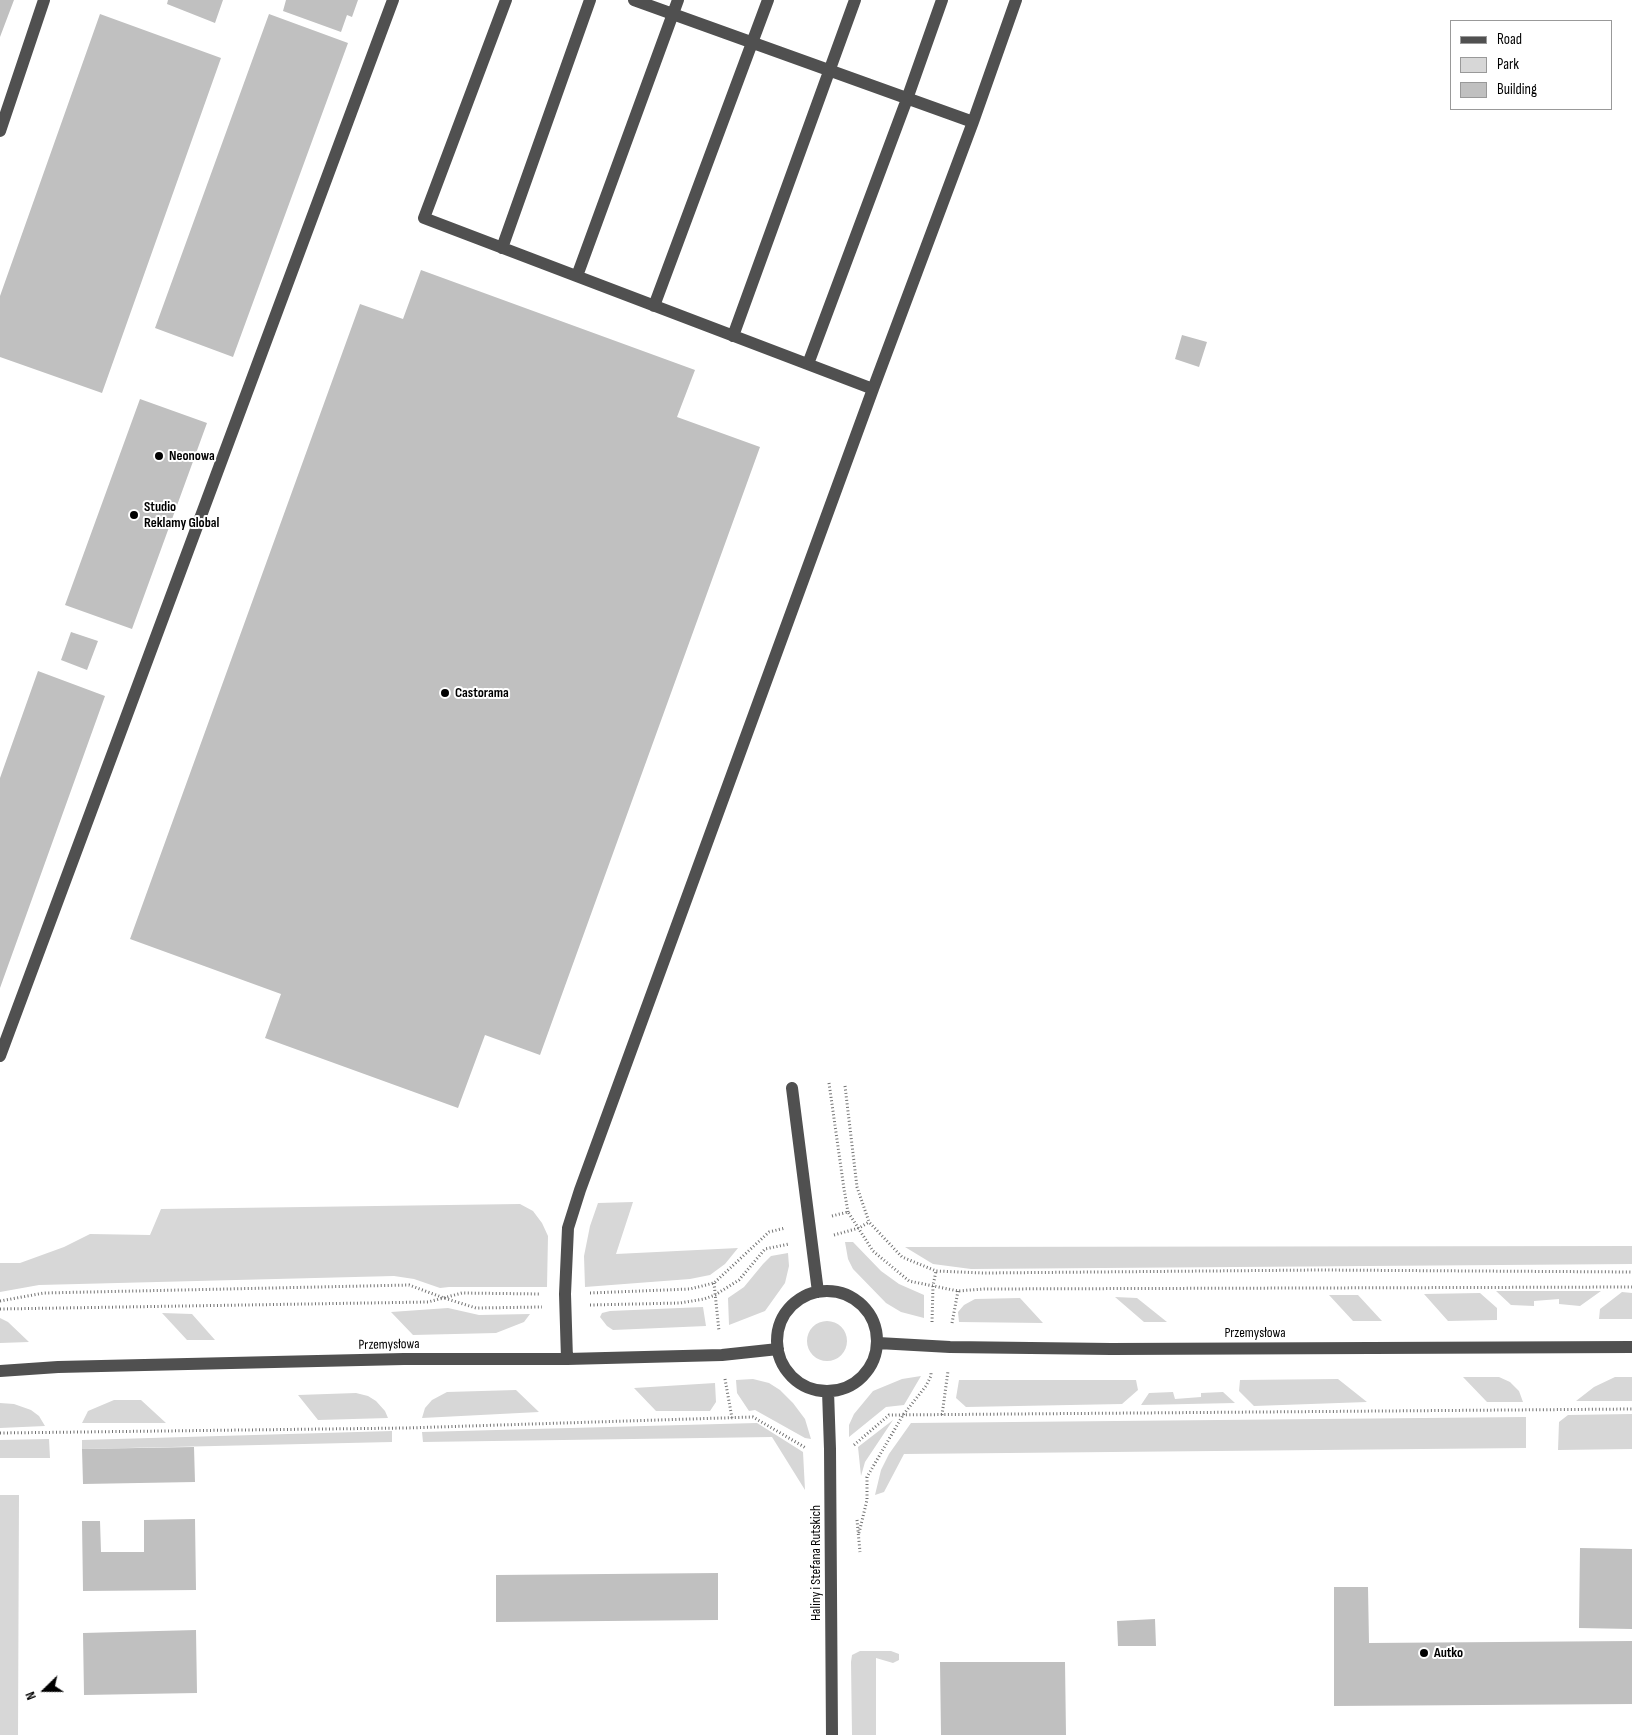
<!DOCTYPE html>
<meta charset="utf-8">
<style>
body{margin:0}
#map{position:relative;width:1632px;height:1735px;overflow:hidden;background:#fff;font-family:"Sofia Sans Condensed",sans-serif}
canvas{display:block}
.legend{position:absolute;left:1450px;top:20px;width:162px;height:90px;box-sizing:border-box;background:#fff;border:1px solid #999;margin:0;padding:6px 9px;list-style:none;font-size:15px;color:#000}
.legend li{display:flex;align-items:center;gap:10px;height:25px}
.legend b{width:25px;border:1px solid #999}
.north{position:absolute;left:20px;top:1665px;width:50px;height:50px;-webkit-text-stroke:4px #fff;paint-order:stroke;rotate:248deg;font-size:14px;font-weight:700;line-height:20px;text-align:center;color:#000}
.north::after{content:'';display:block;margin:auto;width:18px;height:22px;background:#000;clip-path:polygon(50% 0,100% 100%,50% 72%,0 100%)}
</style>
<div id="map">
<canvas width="1632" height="1735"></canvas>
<ul class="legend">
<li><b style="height:6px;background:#505050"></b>Road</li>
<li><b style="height:14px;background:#d7d7d7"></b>Park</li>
<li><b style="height:14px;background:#c0c0c0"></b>Building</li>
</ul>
<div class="north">N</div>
</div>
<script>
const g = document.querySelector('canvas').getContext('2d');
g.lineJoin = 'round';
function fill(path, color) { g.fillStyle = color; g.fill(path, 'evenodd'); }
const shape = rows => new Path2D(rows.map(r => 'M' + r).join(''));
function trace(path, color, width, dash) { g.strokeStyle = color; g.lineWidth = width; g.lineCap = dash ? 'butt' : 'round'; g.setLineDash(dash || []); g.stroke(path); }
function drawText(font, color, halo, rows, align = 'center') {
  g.font = font + ' "Sofia Sans Condensed",sans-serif'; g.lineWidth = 4; g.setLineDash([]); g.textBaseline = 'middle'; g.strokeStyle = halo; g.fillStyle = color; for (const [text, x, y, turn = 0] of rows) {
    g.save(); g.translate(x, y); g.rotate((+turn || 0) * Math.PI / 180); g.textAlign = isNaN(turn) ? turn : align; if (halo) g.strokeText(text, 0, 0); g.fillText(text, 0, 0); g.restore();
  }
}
fill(shape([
 [633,1202,616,1254,738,1248,725,1264,710,1275,690,1279,585,1287,584,1256,590,1226,598,1203],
 [520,1204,533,1211,542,1223,548,1236,547,1287,449,1287,440,1288,414,1279,394,1276,39,1285,0,1292,0,1263,20,1263,64,1247,90,1234,150,1235,161,1209],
 [845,1242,853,1242,881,1271,899,1284,924,1295,924,1318,901,1312,886,1303,853,1269,848,1259],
 [1632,1246,1632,1264,971,1269,933,1264,905,1247],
 [788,1253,789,1266,785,1283,765,1311,729,1325,728,1298,744,1287,763,1264,771,1256],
 [1496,1291,1601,1291,1580,1306,1559,1304,1559,1299,1534,1301,1534,1306,1511,1305],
 [1622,1292,1632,1293,1632,1319,1599,1319,1600,1309],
 [1480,1293,1497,1308,1497,1320,1448,1321,1424,1294],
 [1329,1295,1358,1295,1382,1321,1353,1321],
 [1115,1297,1137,1298,1167,1322,1144,1322],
 [1020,1298,1043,1323,959,1322,958,1312,964,1305,975,1299],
 [703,1307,706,1326,613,1330,607,1326,600,1317,602,1313,610,1311],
 [448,1308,479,1315,530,1314,524,1322,496,1333,413,1335,391,1312],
 [162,1313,192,1314,215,1340,187,1340],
 [0,1318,8,1322,29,1342,0,1343],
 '807 1341a20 20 0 1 1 40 0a20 20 0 1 1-40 0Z',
 [921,1376,904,1405,886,1407,849,1437,849,1425,854,1414,873,1391,902,1379],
 [1463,1377,1499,1377,1510,1382,1519,1391,1523,1402,1487,1402],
 [1615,1377,1632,1377,1632,1401,1576,1401,1594,1387],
 [753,1379,769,1383,780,1390,793,1403,805,1419,811,1439,805,1438,755,1410,749,1411,737,1393,736,1380],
 [1338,1379,1367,1402,1254,1406,1239,1391,1240,1380],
 [959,1380,1136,1380,1138,1390,1122,1404,966,1407,956,1398],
 [715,1383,716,1402,710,1411,656,1411,634,1388],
 [516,1390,539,1412,422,1418,425,1408,432,1400,447,1392],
 [1173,1392,1175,1399,1201,1397,1201,1393,1223,1392,1235,1403,1141,1405,1149,1393],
 [356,1393,368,1396,376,1401,385,1411,388,1418,318,1420,298,1395],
 [114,1400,141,1400,166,1423,82,1423,88,1411],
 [0,1403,14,1404,31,1410,39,1416,45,1426,0,1428],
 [1632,1414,1632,1449,1558,1450,1559,1422,1568,1415],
 [1526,1417,1526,1448,904,1454,884,1492,875,1495,881,1470,889,1454,911,1423],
 [893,1420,865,1462,861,1476,858,1447],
 [757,1423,803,1452,805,1490,772,1437,423,1442,422,1432],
 [392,1431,392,1442,82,1449,82,1440],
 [49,1439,50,1458,0,1458,0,1440],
 [0,1495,19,1495,18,1735,0,1735],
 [860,1651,891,1651,899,1654,899,1660,893,1663,876,1658,876,1735,852,1735,851,1662,852,1655]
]), '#d7d7d7');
fill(shape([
 [0,0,14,0,0,37],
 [168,0,223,0,215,23,167,4],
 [286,0,358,0,352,17,347,15,341,32,283,11],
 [100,14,221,58,102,393,0,357,0,296],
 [269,14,348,43,233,357,155,328],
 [421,270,695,370,677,417,760,447,540,1055,485,1035,458,1108,265,1038,281,994,130,939,360,304,403,319],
 [1182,335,1207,342,1199,367,1175,359],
 [140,399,207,423,132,629,65,605],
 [71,632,98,641,87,670,61,660],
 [38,671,105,696,0,988,0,778],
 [194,1447,195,1482,83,1484,82,1449],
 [195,1519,196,1590,83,1591,82,1521,100,1521,101,1552,144,1552,144,1520],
 [1580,1548,1632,1549,1632,1629,1579,1628],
 [718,1573,718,1620,496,1622,496,1575],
 [1334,1587,1368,1587,1369,1643,1632,1641,1632,1704,1334,1706],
 [1155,1619,1156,1646,1118,1646,1117,1621],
 [196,1630,197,1693,84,1695,83,1633],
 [940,1662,1065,1662,1066,1735,941,1735]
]), '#c0c0c0');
trace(shape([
 [829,1083,844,1189,848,1212],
 [845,1086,857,1187,869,1222,902,1257,936,1271,983,1273,1320,1270,1632,1272],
 [832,1216,848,1212,873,1251,909,1281,958,1291,984,1289,1632,1287],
 [834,1235,859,1228,869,1222],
 [714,1283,719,1331],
 [590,1293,690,1289,714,1283,769,1232,785,1228],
 [0,1301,44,1293,409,1285,444,1298,476,1308,542,1307],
 [590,1305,680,1303,704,1299,715,1295,739,1280,765,1249,789,1244],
 [0,1309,428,1302,462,1293,541,1294],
 [932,1322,933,1286,936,1271],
 [952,1323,958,1291],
 [725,1379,732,1418],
 [942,1415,948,1371],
 [0,1433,406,1428,753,1417,806,1448],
 [854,1445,889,1415,1632,1409],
 [857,1520,860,1552],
 [859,1533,867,1500,867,1477,903,1415,926,1386,931,1376,931,1371]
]), '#727272', 3, [1, 2.5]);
trace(shape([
 [506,0,424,218,873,389,580,1190,568,1228,565,1294,567,1359],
 [634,0,973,122],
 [0,131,44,0],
 [502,248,590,0],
 [577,276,678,0],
 [654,306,768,0],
 [733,336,855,0],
 [808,364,907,99,942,0],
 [873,389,973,122,1016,0],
 [0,1056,393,0],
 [792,1088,818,1292],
 '777 1341a50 50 0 1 1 100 0a50 50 0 1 1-100 0Z',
 [878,1343,950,1347,1111,1349,1632,1347],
 [0,1371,58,1367,404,1359,567,1359,722,1355,778,1349],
 [828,1391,830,1449,832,1735]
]), '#505050', 12);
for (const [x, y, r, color] of [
 [159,456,5,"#000"],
 [134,515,5,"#000"],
 [445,693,5,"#000"],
 [1424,1653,5,"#000"]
]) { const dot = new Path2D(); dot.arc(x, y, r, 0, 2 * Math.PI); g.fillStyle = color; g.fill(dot); trace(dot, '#fff', 2); }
drawText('bold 14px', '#000', '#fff', [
 ["Neonowa",169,456],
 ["Studio",144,507],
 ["Reklamy Global",144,523],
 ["Castorama",455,693],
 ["Autko",1434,1653]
], 'left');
drawText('14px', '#000', '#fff', [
 ["Przemysłowa",1255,1333],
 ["Przemysłowa",389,1345,-1],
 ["Haliny i Stefana Rutskich",816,1563,-90]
]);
</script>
